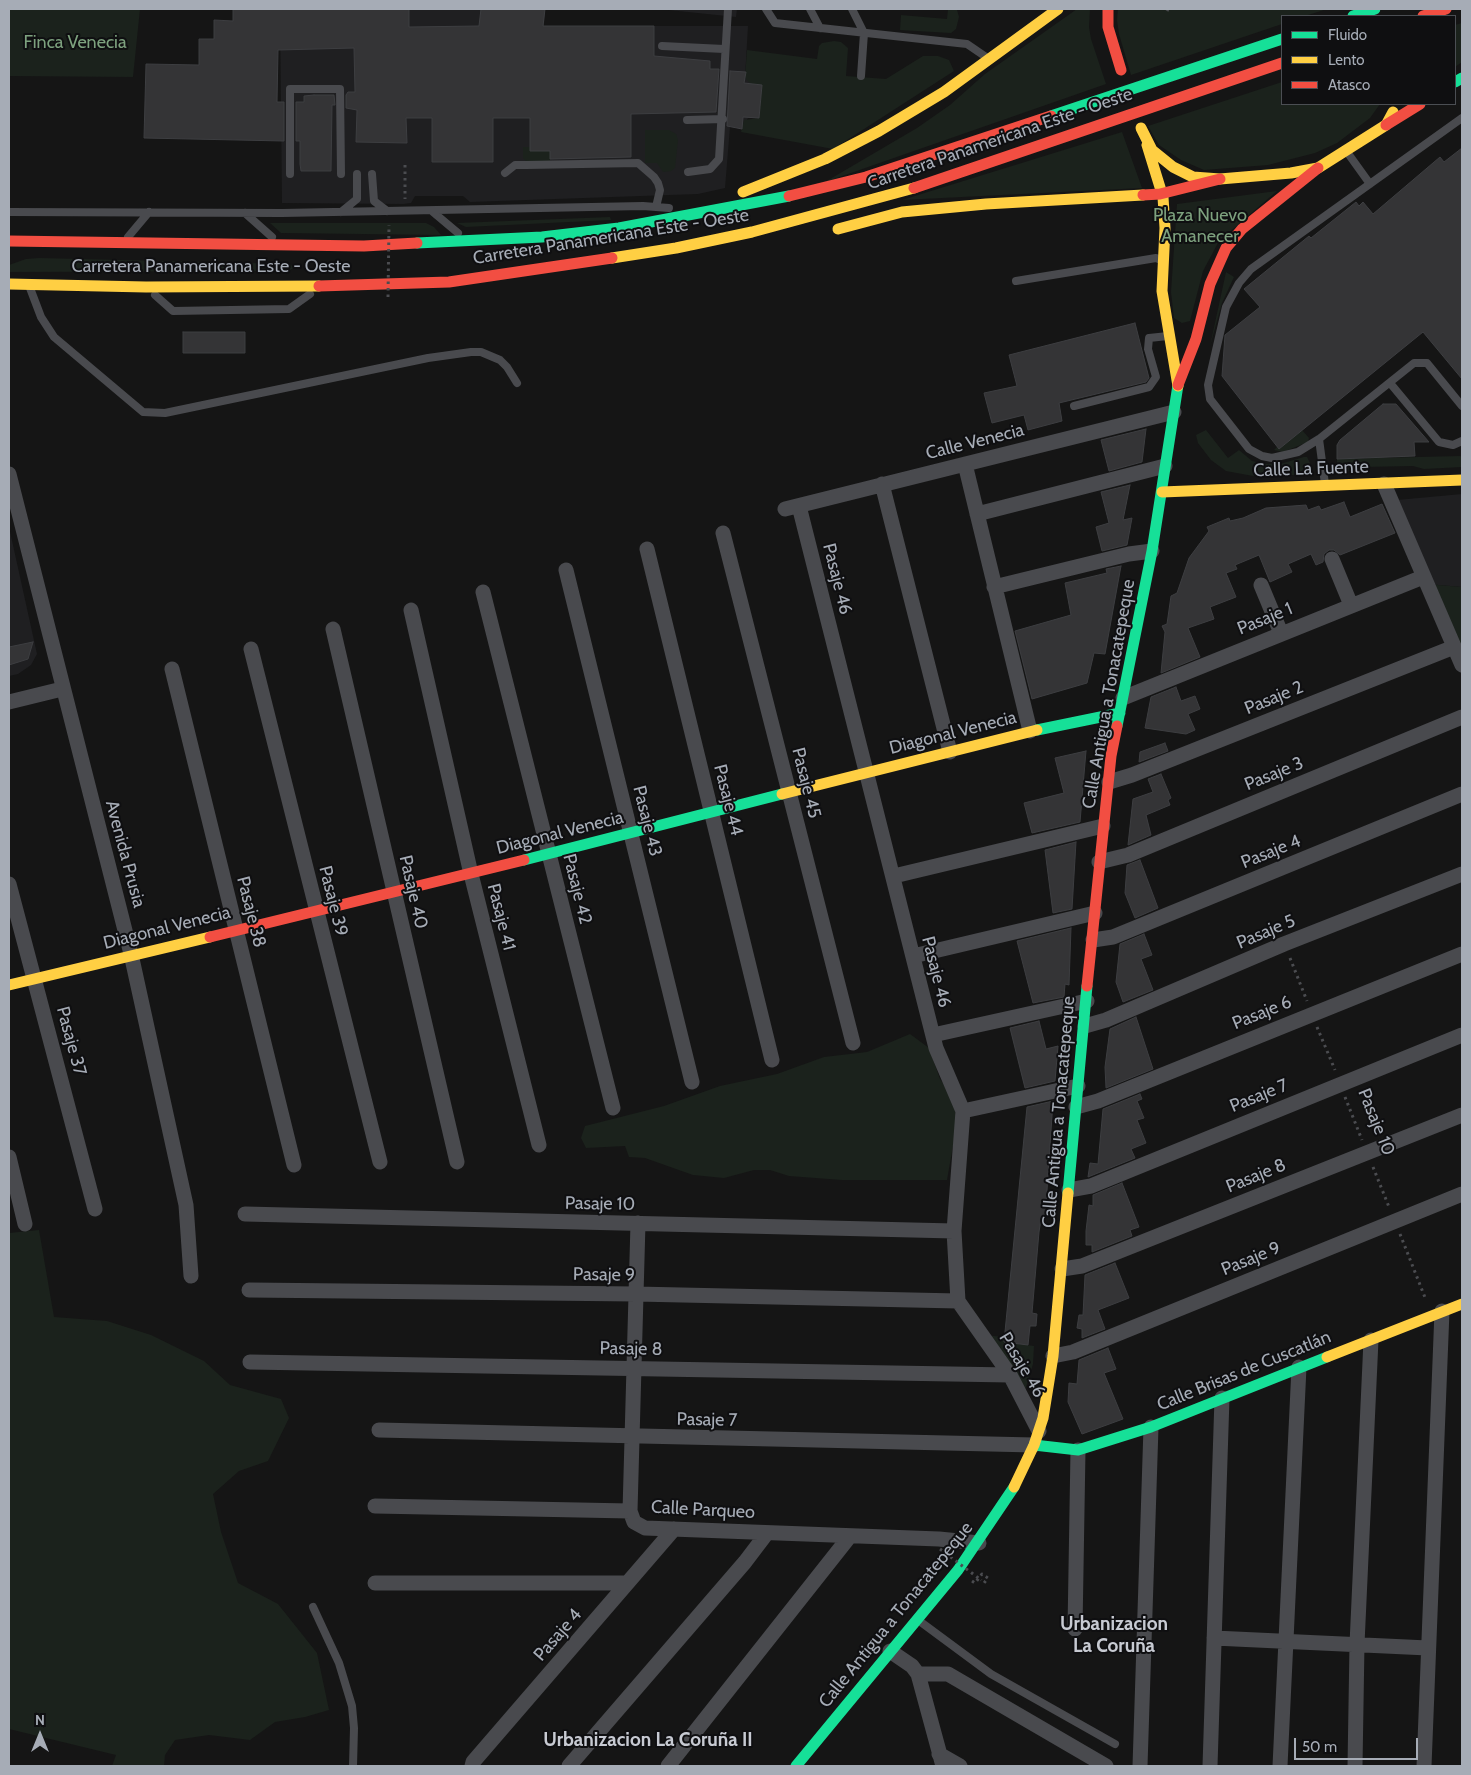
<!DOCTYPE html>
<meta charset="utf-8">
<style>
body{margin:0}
#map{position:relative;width:1471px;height:1775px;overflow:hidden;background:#151515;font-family:Cabin,sans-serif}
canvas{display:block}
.frame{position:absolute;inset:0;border:10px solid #a6acb6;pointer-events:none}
.legend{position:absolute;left:1281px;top:15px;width:175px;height:90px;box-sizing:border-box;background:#0f0f11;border:1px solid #4b4e53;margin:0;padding:6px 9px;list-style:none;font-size:15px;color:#a6acb6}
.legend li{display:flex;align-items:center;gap:10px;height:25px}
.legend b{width:25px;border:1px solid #4b4e53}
.north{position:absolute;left:15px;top:1710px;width:50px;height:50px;-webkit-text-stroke:4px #0f0f11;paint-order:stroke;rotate:0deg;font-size:14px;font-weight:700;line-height:20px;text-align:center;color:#a6acb6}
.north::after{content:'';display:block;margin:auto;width:18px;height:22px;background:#a6acb6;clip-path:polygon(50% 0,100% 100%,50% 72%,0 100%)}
.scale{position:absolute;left:1294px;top:1738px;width:124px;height:22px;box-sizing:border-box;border:2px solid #a6acb6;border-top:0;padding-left:6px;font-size:15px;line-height:18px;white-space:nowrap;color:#a6acb6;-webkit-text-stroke:4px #0f0f11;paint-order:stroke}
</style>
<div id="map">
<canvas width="1471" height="1775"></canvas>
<div class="frame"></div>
<ul class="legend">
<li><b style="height:6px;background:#16e098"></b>Fluido</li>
<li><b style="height:6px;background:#ffcf43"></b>Lento</li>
<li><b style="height:6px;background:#f24e42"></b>Atasco</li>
</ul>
<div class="north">N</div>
<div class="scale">50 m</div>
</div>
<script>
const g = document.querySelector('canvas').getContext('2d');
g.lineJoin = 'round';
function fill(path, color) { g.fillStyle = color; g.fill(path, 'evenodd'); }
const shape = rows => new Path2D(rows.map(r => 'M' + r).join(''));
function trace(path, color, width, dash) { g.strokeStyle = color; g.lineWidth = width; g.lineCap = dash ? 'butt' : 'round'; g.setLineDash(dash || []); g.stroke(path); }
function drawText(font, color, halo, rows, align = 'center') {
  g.font = font + ' Cabin,sans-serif'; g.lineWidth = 4; g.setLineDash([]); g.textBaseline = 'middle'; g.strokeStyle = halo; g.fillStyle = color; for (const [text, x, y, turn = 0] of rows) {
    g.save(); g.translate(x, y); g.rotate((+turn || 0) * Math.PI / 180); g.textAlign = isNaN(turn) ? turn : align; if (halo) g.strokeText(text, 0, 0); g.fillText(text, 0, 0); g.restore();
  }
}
fill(shape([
 [280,9,545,9,544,26,748,26,745,78,762,85,759,118,748,118,742,129,730,127,725,188,698,194,470,202,463,196,415,196,411,203,403,204,282,203],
 [659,9,737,9,736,17],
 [1462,494,1462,587,1426,584,1397,500],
 [9,527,37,654,31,665,18,674,9,676]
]), '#1f1f21');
fill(shape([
 [9,9,140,9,133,77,9,76],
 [948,9,957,10,959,17,956,29,951,33,900,30,901,15,947,19],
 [1077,9,1090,9,1089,27,1091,39,1106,84,825,182,917,128,950,105,985,74],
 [1118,9,1327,9,1305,16,1282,16,1282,24,1131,75,1119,34,1117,20],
 [1462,23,1462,62,1455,67,1455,25],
 [834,41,841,42,848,48,846,76,886,79,923,56,938,56,949,60,954,71,833,149,741,132,744,120,759,118,762,86,751,84,745,78,747,50,817,59,819,46,822,43],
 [1282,82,1282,104,1380,104,1370,118,1337,143,1315,153,1268,165,1204,170,1181,160,1159,145,1148,126],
 [645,130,669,130,676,134,678,140,675,168,671,171,663,172,657,163,645,163],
 [1122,132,1142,188,902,200],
 [523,147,530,147,530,151,550,151,550,162,527,162,523,158],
 [1277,191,1219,241,1203,271,1190,321,1182,323,1174,318,1171,292,1177,204],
 [610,217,611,220,466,227,457,223],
 [270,223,426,223,434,227,441,235,281,233],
 [39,258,290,264,294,268,288,271,9,272,9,265,26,259],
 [1226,272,1234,277,1222,303,1210,346],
 [1206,430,1228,458,1239,450,1252,461,1265,464,1280,464,1304,457,1307,457,1310,463,1305,471,1295,475,1253,476,1226,471,1211,460,1198,443,1196,435],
 [1302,430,1309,438,1308,442,1283,452,1274,450,1277,447,1279,449],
 [1460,456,1462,457,1462,467,1424,469,1413,466,1362,467,1344,473,1337,465,1337,459],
 [1426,584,1462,587,1462,666],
 [910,1034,929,1048,940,1079,954,1098,957,1123,947,1180,842,1180,789,1176,770,1170,754,1170,724,1178,693,1175,645,1158,629,1157,625,1146,586,1148,581,1138,585,1126,664,1106,720,1086,777,1074,824,1057,867,1052],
 [39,1230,54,1317,107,1321,151,1335,204,1361,230,1385,281,1399,289,1418,268,1461,239,1471,213,1494,221,1532,238,1583,278,1604,317,1653,329,1710,305,1717,275,1722,250,1740,209,1735,175,1740,165,1755,164,1766,112,1766,116,1755,9,1729,9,1233],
 [984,1335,1004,1337,1004,1342,1034,1346,1033,1364,1023,1397]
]), '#1b221c');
const building = shape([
 [233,9,409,9,409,27,479,26,481,9,545,9,543,26,654,26,654,56,710,61,710,69,719,69,716,112,631,114,631,157,550,159,550,151,530,151,530,118,493,118,493,162,432,162,432,118,406,118,407,143,356,142,357,110,346,108,346,95,348,92,355,92,354,48,278,50,277,102,284,102,284,141,144,138,146,64,199,65,199,39,214,39,214,20,233,21,233,9],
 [730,71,746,72,744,83,762,85,759,118,743,117,742,129,727,126,730,71],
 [314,95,334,95,335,105,332,105,331,171,301,171,300,164,300,141,296,141,296,102,304,102,304,96,314,95],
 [1462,148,1462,379,1423,332,1279,449,1222,376,1225,335,1260,307,1244,289,1309,236,1311,238,1356,202,1359,206,1363,202,1373,214,1440,157,1444,162,1462,148],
 [1135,323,1149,378,1146,382,1059,403,1062,421,1028,430,1024,415,992,423,984,393,1017,386,1009,355,1135,323],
 [183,332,245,332,245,353,183,353,183,332],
 [1383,404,1396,404,1429,442,1414,442,1415,456,1337,459,1337,445,1340,440,1383,404],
 [1146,429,1142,462,1109,471,1101,440,1146,429],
 [1130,485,1123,520,1132,518,1127,545,1102,551,1096,527,1109,523,1101,492,1130,485],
 [1344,502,1350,517,1382,504,1395,533,1340,555,1334,550,1329,550,1324,554,1323,562,1316,565,1311,554,1288,564,1292,572,1270,582,1259,555,1235,565,1237,569,1226,573,1236,597,1210,607,1214,619,1188,628,1200,657,1161,673,1165,632,1162,626,1167,624,1171,596,1177,593,1189,558,1209,531,1207,527,1229,518,1230,521,1243,518,1266,508,1306,505,1308,510,1319,506,1321,510,1344,502],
 [1121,566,1105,654,1094,653,1087,683,1032,699,1015,631,1071,615,1065,583,1107,573,1106,569,1121,566],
 [33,642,28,659,9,665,9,647,33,642],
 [1176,687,1181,701,1195,696,1200,709,1188,714,1195,730,1186,734,1145,728,1151,697,1176,687],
 [1165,743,1168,751,1139,762,1140,752,1165,743],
 [1086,751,1080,822,1032,833,1024,803,1064,793,1055,758,1086,751],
 [1161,774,1171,798,1168,800,1170,805,1146,815,1151,835,1128,845,1133,799,1153,792,1148,779,1161,774],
 [1076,842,1072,909,1053,913,1045,850,1076,842],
 [1140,860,1158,908,1135,918,1125,893,1127,865,1140,860],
 [1071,928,1069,985,1065,984,1064,997,1033,1003,1017,941,1071,928],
 [1144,934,1152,955,1141,959,1153,990,1123,1002,1116,982,1120,944,1144,934],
 [1136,1017,1153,1069,1106,1088,1105,1067,1110,1029,1136,1017],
 [1039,1021,1046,1049,1058,1046,1055,1081,1025,1088,1010,1028,1039,1021],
 [1140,1094,1142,1099,1137,1101,1144,1118,1137,1120,1146,1143,1131,1149,1135,1158,1088,1177,1090,1163,1098,1164,1103,1109,1140,1094],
 [1053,1101,1045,1220,1041,1219,1039,1232,1032,1313,1037,1314,1036,1326,1030,1326,1028,1345,1004,1342,1027,1107,1053,1101],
 [1122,1183,1139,1227,1130,1230,1132,1236,1092,1252,1092,1245,1086,1245,1086,1231,1089,1205,1093,1206,1093,1195,1122,1183],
 [1115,1263,1129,1298,1098,1310,1105,1329,1082,1338,1082,1329,1077,1328,1079,1315,1083,1315,1085,1275,1115,1263],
 [1108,1348,1116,1369,1104,1373,1123,1419,1082,1434,1068,1402,1069,1383,1077,1384,1079,1360,1108,1348]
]);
fill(building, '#343436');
trace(building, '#3d3e41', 1);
trace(shape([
 [1167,11,1168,9],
 [405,165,405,199],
 [1290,958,1307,1001],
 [1317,1027,1335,1070],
 [1345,1097,1362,1140],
 [1373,1167,1389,1207],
 [1400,1234,1426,1300],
 [972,1581,975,1583,982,1574,988,1578,984,1583,981,1580]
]), '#4b4c50', 3, [2.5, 4]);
trace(shape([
 [766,9,775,23,967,44,986,57],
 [810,9,820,28],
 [852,9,864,33,861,76],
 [662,46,724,49],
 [1462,118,1251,269,1239,283,1226,307,1208,385,1210,399,1249,449,1262,456,1272,458,1298,452,1319,439,1414,363,1427,363,1462,406],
 [687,120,723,119],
 [1347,152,1370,184],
 [688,172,710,169,719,159,728,9],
 [505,173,515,165,526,165,638,163,654,177,658,183,660,190,656,207],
 [290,174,290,89,340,89,341,174],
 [372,174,374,201,387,211],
 [9,212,282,213,643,206,669,208],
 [341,212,357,199,357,174],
 [433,212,458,233],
 [245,213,272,237],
 [128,237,149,212],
 [1016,281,1156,258,1161,260],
 [30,288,41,317,54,337,143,412,165,413,428,358,471,352,481,352,500,360,507,367,517,383],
 [155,295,173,311,289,309,310,294],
 [1390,383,1439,442,1453,445,1462,441],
 [1074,406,1149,387,1156,377,1148,349,1149,338,1168,336],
 [1319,439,1325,484],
 [313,1607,339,1663,352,1706,354,1728,353,1766],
 [918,1620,991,1674,1115,1744]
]), '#494a4e', 8);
trace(shape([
 [965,464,1030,731],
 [9,474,131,954,186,1205,191,1276],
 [882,484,950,752],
 [1384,484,1462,665],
 [799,506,936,1048,963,1111,954,1231,958,1301,1010,1375,1039,1431],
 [785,509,1174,412],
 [977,514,1165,466],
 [723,533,853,1043],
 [647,549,772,1060],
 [1332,559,1351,605],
 [566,570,692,1082],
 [1261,585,1281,633],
 [994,587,1129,554,1152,551],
 [483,592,613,1108],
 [411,610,471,874,539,1145],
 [333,629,457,1162],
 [251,649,380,1162],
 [172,669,294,1165],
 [1123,698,1423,577],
 [9,702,62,689],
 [1109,782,1132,775,1454,647],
 [1099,862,1128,855,1462,717],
 [894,876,1103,826],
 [9,884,95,1209],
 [1093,940,1113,937,1462,794],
 [913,956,1095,913],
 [1085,1026,1106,1020,1284,944,1462,874],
 [933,1035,1087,1001],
 [1076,1107,1098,1101,1462,954],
 [963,1111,1078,1086],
 [9,1157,25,1224],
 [1069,1190,1091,1186,1462,1035],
 [245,1214,954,1231],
 [638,1223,630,1511,634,1522,645,1528,939,1539,979,1543],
 [1062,1269,1082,1266,1462,1115],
 [249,1290,636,1294,958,1301],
 [1053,1356,1073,1352,1462,1194],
 [250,1362,1010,1375],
 [379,1430,1034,1445],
 [375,1506,630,1511],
 [375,1583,627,1583],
 [1075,1629,1078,1450],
 [1214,1638,1428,1648],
 [890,1651,912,1666,918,1674,943,1766],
 [918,1674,948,1674,1106,1766],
 [939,1754,960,1766],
 [472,1766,473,1762,674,1529],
 [569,1766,745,1562,767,1533],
 [668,1766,850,1536],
 [1140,1766,1151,1427],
 [1210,1766,1222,1398],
 [1280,1766,1299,1367],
 [1355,1766,1357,1644,1371,1340],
 [1424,1766,1442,1311]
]), '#494a4e', 15);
trace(shape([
 [1353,16,1375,9],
 [1455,82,1462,78],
 [1051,116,1282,39],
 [417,243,542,237,619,228,789,196],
 [1117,726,1152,551,1178,385],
 [1037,730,1120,713],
 [524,860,782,794],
 [1068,1193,1087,986],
 [1034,1445,1078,1450,1151,1427,1327,1357],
 [796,1766,958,1570,1014,1487]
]), '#16e098', 11);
trace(shape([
 [1141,128,1152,150,1173,167,1193,177,1220,179,1291,173,1318,168,1386,125,1393,112],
 [1147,145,1163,197,1165,228,1162,291,1178,386],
 [743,192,825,159,879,131,944,92,1058,9],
 [838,229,902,212,986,204,1143,195],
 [612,258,676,248,752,232,914,188],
 [9,284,146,287,319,286],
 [1162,492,1462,480],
 [782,794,1037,730],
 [9,985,210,937],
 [1327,1357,1462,1304],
 [1014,1487,1034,1445,1043,1418,1053,1356,1068,1193]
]), '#ffcf43', 11);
trace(shape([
 [1108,9,1108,27,1121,70],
 [1423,16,1446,9],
 [1386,125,1420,104],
 [914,188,1282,63],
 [1143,195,1160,194,1220,179],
 [789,196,866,177,1051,116],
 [9,241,364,246,417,243],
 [319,286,449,282,612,258],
 [1178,385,1196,339,1210,284,1226,248,1242,229,1318,168],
 [210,937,524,860],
 [1087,986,1111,756,1117,726]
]), '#f24e42', 11);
trace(shape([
 [388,297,389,225],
 [940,1549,981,1580]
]), '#4b4c50', 3, [2.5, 4]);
drawText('18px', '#7da17e', '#0f0f11', [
 ["Finca Venecia",75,43],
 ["Plaza Nuevo",1200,216],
 ["Amanecer",1200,237]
]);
drawText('18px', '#a6acb6', '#0f0f11', [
 ["Carretera Panamericana Este - Oeste",1000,139,-19],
 ["Carretera Panamericana Este - Oeste",611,237,-9],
 ["Carretera Panamericana Este - Oeste",211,267],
 ["Calle Venecia",975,442,-14],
 ["Calle La Fuente",1311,469,-2],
 ["Pasaje 46",837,579,76],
 ["Pasaje 1",1265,619,-22],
 ["Calle Antigua a Tonacatepeque",1109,694,-80],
 ["Pasaje 2",1274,698,-22],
 ["Diagonal Venecia",953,733,-14],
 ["Pasaje 3",1274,774,-22],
 ["Pasaje 45",806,783,76],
 ["Pasaje 44",728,800,76],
 ["Pasaje 43",647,821,76],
 ["Diagonal Venecia",560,833,-14],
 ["Pasaje 4",1271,852,-22],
 ["Avenida Prusia",125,854,75],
 ["Pasaje 42",577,889,76],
 ["Pasaje 40",413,892,77],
 ["Pasaje 39",333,901,76],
 ["Pasaje 38",251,912,76],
 ["Pasaje 41",501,917,76],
 ["Diagonal Venecia",167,928,-14],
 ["Pasaje 5",1266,932,-23],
 ["Pasaje 46",936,972,76],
 ["Pasaje 6",1262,1013,-22],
 ["Pasaje 37",71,1041,75],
 ["Pasaje 7",1259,1096,-22],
 ["Calle Antigua a Tonacatepeque",1059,1112,-85],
 ["Pasaje 10",1376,1122,68],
 ["Pasaje 8",1256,1176,-22],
 ["Pasaje 10",600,1204,1],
 ["Pasaje 9",1251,1259,-22],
 ["Pasaje 9",604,1275,1],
 ["Pasaje 8",631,1349,1],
 ["Pasaje 46",1022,1365,59],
 ["Calle Brisas de Cuscatlán",1244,1371,-22],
 ["Pasaje 7",707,1420,1],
 ["Calle Parqueo",703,1510,3],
 ["Calle Antigua a Tonacatepeque",896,1615,-51],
 ["Pasaje 4",558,1635,-49]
]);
drawText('bold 19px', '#c7cad2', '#0f0f11', [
 ["Urbanizacion",1114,1624],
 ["La Coruña",1114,1646],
 ["Urbanizacion La Coruña II",648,1740]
]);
</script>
